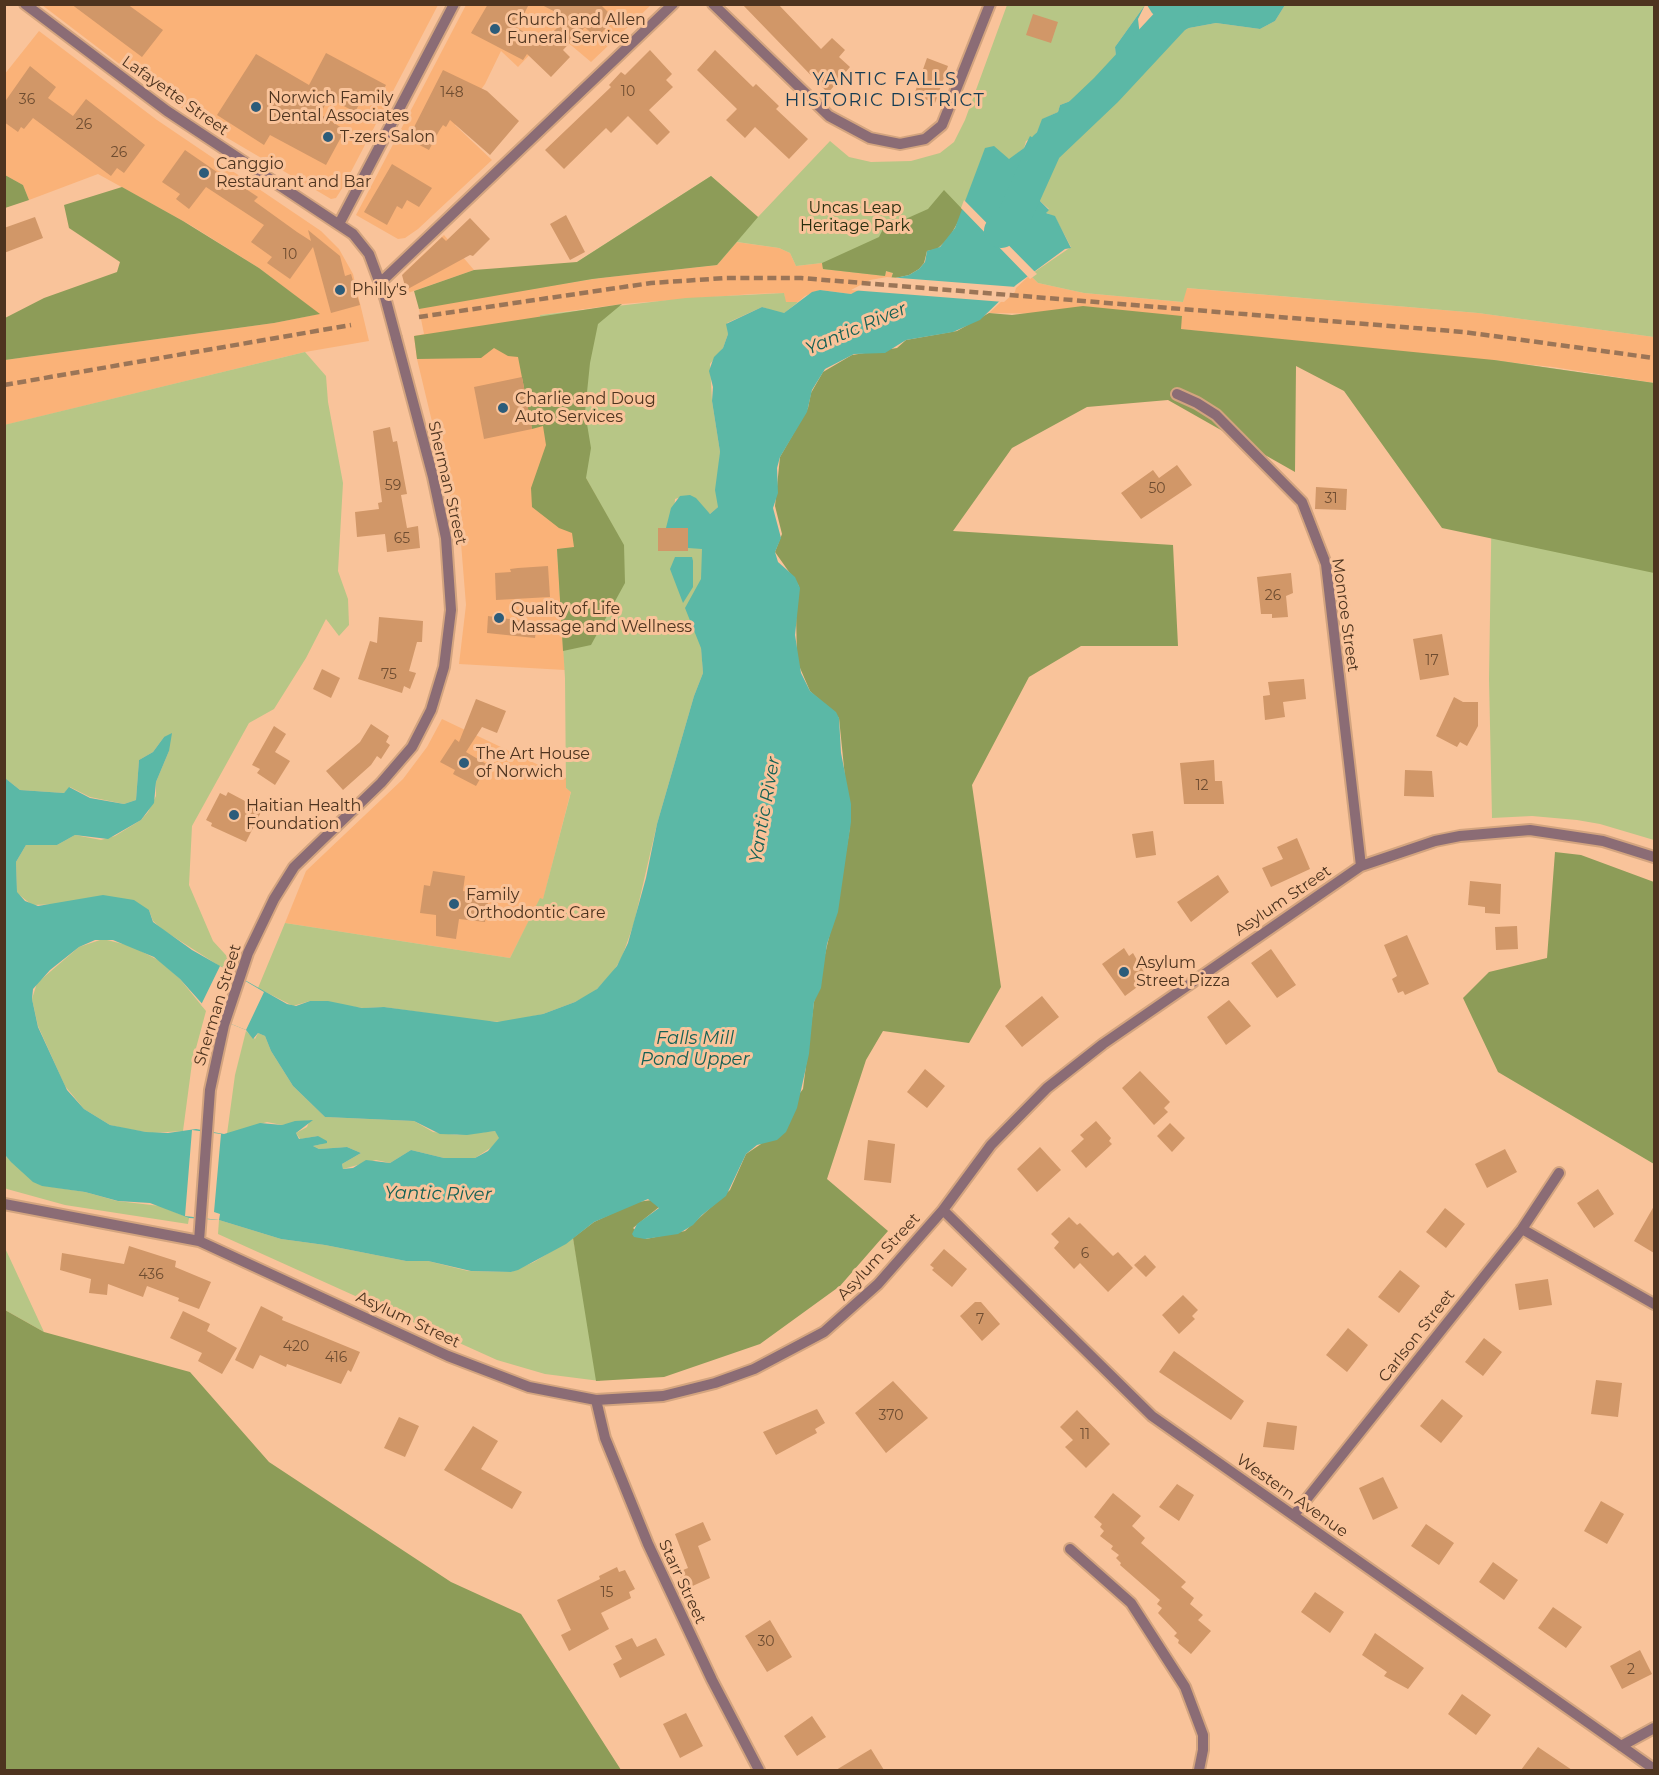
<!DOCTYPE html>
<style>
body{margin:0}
#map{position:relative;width:1659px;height:1775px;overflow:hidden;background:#f9c39a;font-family:Montserrat,sans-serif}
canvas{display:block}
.frame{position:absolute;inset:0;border:6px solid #4e341f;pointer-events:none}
</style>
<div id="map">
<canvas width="1659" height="1775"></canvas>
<div class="frame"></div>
</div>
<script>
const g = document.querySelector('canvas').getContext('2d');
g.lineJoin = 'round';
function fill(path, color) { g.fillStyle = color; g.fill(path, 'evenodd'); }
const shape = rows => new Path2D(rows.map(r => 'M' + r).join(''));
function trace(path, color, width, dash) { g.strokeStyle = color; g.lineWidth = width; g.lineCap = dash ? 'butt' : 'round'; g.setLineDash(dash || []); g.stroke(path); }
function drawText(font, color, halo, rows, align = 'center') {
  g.font = font + ' Montserrat,sans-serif'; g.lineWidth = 6; g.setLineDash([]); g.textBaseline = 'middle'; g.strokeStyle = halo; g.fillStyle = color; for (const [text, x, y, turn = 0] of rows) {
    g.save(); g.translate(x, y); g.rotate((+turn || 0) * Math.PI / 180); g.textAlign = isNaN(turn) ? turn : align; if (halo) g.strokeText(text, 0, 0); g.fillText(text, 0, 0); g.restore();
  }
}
fill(shape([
 [42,5,42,4,438,5,343,187,336,198,331,199,212,129,126,69],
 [466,5,651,5,591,62,553,30,518,67,501,51,485,84,455,125,492,160,418,229,405,238,398,239,356,215],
 [39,31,157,120,321,231,339,249,353,274,369,341,305,352,5,425,5,360,274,323,319,314,259,268,192,226,98,174,29,200,23,185,5,175,4,75],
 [444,235,474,270,405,294,404,273],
 [736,242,779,248,790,253,796,266,822,263,893,272,891,279,851,294,820,290,805,296,798,302,785,302,784,293,752,294,622,304,540,315,624,545,557,549,565,670,459,664,466,605,461,543,417,359,414,336,424,334,418,304,497,287,499,294,592,279,717,265],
 [1030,275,1038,283,1084,293,1183,302,1186,288,1478,313,1654,337,1654,383,1553,367,1180,329,1182,316,989,313],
 [442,719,566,778,566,788,571,791,543,900,540,899,510,958,285,923,306,871,403,779,427,747]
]), '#fab278');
fill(shape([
 [1007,5,1145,5,1115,47,1116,57,1109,74,1098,80,1095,87,1081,97,1060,105,1058,112,1043,119,1041,126,1033,138,1026,141,1024,148,1009,160,1004,156,969,196,961,216,891,279,893,273,886,271,885,276,823,269,822,263,796,266,790,253,779,248,737,242,717,265,623,274,520,291,519,278,577,262,711,176,758,217,830,141,849,157,871,162,911,161,940,153,954,142,965,120],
 [1285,5,1654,5,1654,337,1478,313,1187,288,1183,302,1084,293,1038,283,1030,275,1071,247,1055,217,1045,212,1049,209,1040,201,1038,179,1045,172,1046,161,1053,159,1062,148,1060,141,1064,133,1072,132,1088,115,1097,101,1091,99,1091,95,1101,87,1116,88,1146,58,1173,36,1189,28,1216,23,1260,29,1275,21],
 [784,293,786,302,798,302,783,314,762,307,727,323,728,334,723,348,710,364,712,401,720,452,718,507,710,514,704,509,678,498,675,499,673,528,694,529,704,548,701,646,703,673,694,696,657,824,634,923,622,957,613,972,594,992,575,1002,543,1014,505,1022,480,1021,384,1007,363,1008,310,1001,293,1006,258,988,285,923,510,958,540,898,543,899,571,792,566,788,565,678,557,549,623,545,549,412,540,315,686,298],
 [305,352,326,376,328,402,343,483,338,571,348,599,349,625,339,636,326,619,306,658,274,709,249,723,192,826,189,885,213,941,235,965,232,974,163,930,153,921,149,910,61,904,32,905,17,893,16,862,26,845,57,845,75,835,101,840,115,836,141,820,148,812,156,796,156,782,169,751,164,737,153,752,139,760,136,800,124,804,90,797,70,787,64,793,20,790,5,778,4,425],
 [1494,360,1654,383,1654,840,1600,824,1577,820,1532,816,1492,818,1489,679],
 [103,939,131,946,160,961,180,979,206,1011,192,1063,183,1131,152,1133,127,1129,110,1125,84,1109,65,1086,38,1026,32,999,37,983,79,947],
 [246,1031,255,1039,258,1033,265,1036,271,1051,293,1086,325,1117,414,1121,433,1132,457,1135,495,1131,499,1135,499,1139,492,1147,475,1158,444,1158,411,1150,390,1163,376,1160,343,1169,342,1164,361,1153,347,1147,319,1149,313,1146,322,1144,318,1136,300,1139,296,1133,307,1127,310,1120,282,1125,267,1122,227,1134,235,1075],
 [4,1155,40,1185,85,1192,117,1201,160,1206,189,1218,188,1224,65,1205,7,1189,5,1188],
 [219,1220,281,1239,325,1245,406,1261,428,1261,468,1271,511,1272,534,1262,573,1238,600,1381,545,1374,497,1360,218,1234],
 [5,1248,44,1332,5,1310]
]), '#b7c686');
fill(shape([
 [5,175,23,185,29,200,5,208],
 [711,176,758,217,717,265,592,279,419,309,414,291,474,270,577,262],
 [122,187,183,221,259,268,320,314,274,323,5,360,5,318,44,298,117,272,120,262,69,228,64,205],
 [944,190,964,211,949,238,937,249,927,251,924,263,919,269,909,275,891,279,893,273,886,271,885,276,823,269,822,263,879,237,883,229,928,209],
 [622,304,598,324,590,363,585,412,591,448,586,478,624,545,625,583,591,645,563,651,557,549,574,547,572,533,559,528,532,507,531,488,546,445,543,426,532,429,518,357,508,356,494,348,481,358,417,359,414,336],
 [1083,306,1182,316,1181,329,1494,360,1654,383,1654,573,1442,528,1344,391,1296,366,1295,472,1168,400,1087,407,1012,448,953,531,1173,545,1178,646,1081,646,1029,677,972,785,1001,987,969,1043,883,1031,866,1060,827,1179,888,1231,840,1286,760,1344,664,1377,596,1381,573,1238,594,1222,637,1202,652,1200,659,1207,633,1228,646,1239,685,1231,730,1190,746,1154,761,1144,803,1089,814,1002,839,894,850,827,839,718,810,691,797,661,796,611,799,586,775,552,782,534,775,506,780,457,808,408,811,393,823,372,852,355,897,348,906,340,957,331,989,313,1012,315],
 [1555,852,1581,855,1654,882,1654,1164,1498,1072,1463,998,1489,972,1547,958],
 [5,1310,44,1332,190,1372,269,1462,451,1582,521,1614,621,1770,5,1770]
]), '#8d9c58');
fill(shape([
 [1145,5,1138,19,1141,45,1158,41,1164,31,1163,23,1152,13,1147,5,1285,5,1275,21,1260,29,1216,23,1189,28,1173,36,1146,58,1116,88,1106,93,1101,87,1099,91,1095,91,1091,98,1097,101,1072,132,1064,133,1060,141,1062,148,1053,160,1046,161,1045,172,1038,179,1040,201,1049,210,1046,213,1055,216,1071,248,1065,249,1016,285,980,320,953,332,906,340,885,353,854,354,825,369,812,390,807,412,780,457,777,468,778,493,773,508,781,538,775,552,778,562,795,577,800,588,795,635,801,673,810,691,836,712,839,718,841,753,851,804,851,822,838,912,827,944,821,988,814,1002,809,1054,797,1108,786,1132,777,1140,757,1145,746,1154,726,1196,702,1215,693,1225,678,1234,645,1239,634,1237,632,1234,637,1224,659,1208,648,1199,594,1222,566,1244,518,1270,511,1272,471,1271,428,1261,406,1261,325,1245,281,1239,219,1220,189,1218,150,1203,118,1201,85,1192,42,1186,33,1182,11,1162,5,1155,5,778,20,790,64,793,69,787,90,798,124,804,136,800,139,760,153,752,164,737,172,733,169,751,156,782,154,803,141,820,108,839,75,835,57,845,26,845,16,862,17,892,25,901,38,906,103,895,134,900,149,910,153,922,192,950,287,1004,296,1006,310,1001,328,1001,362,1008,384,1007,497,1022,543,1014,575,1002,597,989,617,966,628,943,646,878,657,824,694,696,703,673,701,648,685,608,701,579,702,549,688,548,688,528,666,528,671,508,680,496,690,495,696,498,710,514,718,507,715,490,720,452,712,401,713,387,709,371,714,357,723,348,728,334,726,324,762,307,784,313,812,292,820,290,851,294,872,283,909,275,919,269,925,262,927,251,940,247,955,228,985,148,994,146,1009,159,1024,148,1030,136,1033,138,1036,135,1042,119,1058,112,1060,105,1081,97,1083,91,1095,87,1098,80,1109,74,1116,57,1115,47],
 [95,940,113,940,154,957,180,979,214,1017,246,1030,253,1039,258,1033,265,1036,271,1051,293,1086,325,1117,414,1121,440,1134,467,1135,495,1131,499,1138,488,1151,475,1158,444,1158,411,1150,390,1163,366,1160,353,1168,343,1169,342,1164,361,1153,347,1147,319,1149,313,1146,327,1143,327,1141,318,1136,299,1139,296,1133,313,1120,295,1121,282,1125,260,1123,224,1134,196,1129,168,1133,146,1132,110,1125,84,1109,67,1090,38,1027,32,999,33,989,50,970,79,947],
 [675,557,692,557,693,561,693,587,683,603,670,569]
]), '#5bb8a6');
fill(shape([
 [964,200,1037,274,1030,279,961,208],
 [887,277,1016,287,1015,292,1004,302,851,290,870,280],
 [220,966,264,992,246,1030,214,1017,201,1005],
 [192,1130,221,1134,214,1212,220,1214,219,1220,185,1216]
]), '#f9c39a');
trace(shape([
 [1001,231,1014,217,1045,148,1106,90,1186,4]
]), '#5bb8a6', 34);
fill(shape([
 [71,4,127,4,163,30,142,57],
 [488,4,529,4,517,28,543,42,567,18,540,4,600,4,615,19,596,38,585,27,563,50,570,57,551,77,527,54,523,60,471,33],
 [742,4,778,4,821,49,832,38,845,50,839,57,850,67,828,93],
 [1033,14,1058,22,1051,43,1026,35],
 [650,50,672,74,666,80,673,87,649,110,670,132,657,145,628,116,611,133,606,128,564,169,545,150,611,87,609,85,621,72,625,75],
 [715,50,753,87,756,84,779,106,776,109,808,139,789,159,755,127,745,138,726,120,737,109,697,70],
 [326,53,386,85,375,105,363,97,355,112,329,98,320,114,345,130,326,165,270,135,264,145,217,115,256,54,309,85],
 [927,58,948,66,935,103,914,95],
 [30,66,56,87,48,98,73,116,86,99,145,145,124,173,117,168,111,176,33,118,24,129,21,127,18,132,4,122,4,103],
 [443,70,487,91,519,121,490,155,450,120,446,127,443,125,439,131,429,150,408,139],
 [185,150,233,183,234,181,258,197,254,201,297,232,311,241,308,230,340,256,345,276,351,274,360,305,331,313,313,247,290,279,267,263,272,257,251,242,264,225,206,187,189,209,176,199,180,194,162,182],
 [392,164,432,188,419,207,407,200,402,209,397,206,387,225,364,212],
 [566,215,585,252,570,260,550,224],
 [35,217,43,238,4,253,4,228],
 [470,218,490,239,473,256,470,255,406,290,402,275,442,237,446,241],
 [522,377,532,429,484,439,474,387],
 [390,427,393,442,397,441,407,494,401,495,407,528,418,526,420,548,387,552,385,534,357,537,355,512,379,509,378,503,382,502,373,431],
 [1177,465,1192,485,1141,519,1121,493,1153,470,1159,478],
 [1316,487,1347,489,1346,510,1315,509],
 [658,528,688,528,688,551,658,551],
 [548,566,550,597,496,600,495,573,511,572,510,569,518,568],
 [1291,573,1293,593,1286,596,1288,617,1272,618,1272,614,1261,614,1257,577],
 [488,616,537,623,535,638,487,633],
 [379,617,423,621,422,642,417,642,409,671,416,673,410,689,404,686,402,693,358,679,370,641,377,643],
 [1442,634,1449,675,1420,680,1413,639],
 [322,669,340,678,331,698,313,689],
 [1304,679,1306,699,1283,702,1285,717,1265,720,1263,696,1270,695,1268,682],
 [1454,697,1463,702,1478,702,1478,726,1467,746,1460,742,1457,747,1436,736],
 [476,699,506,711,497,733,482,727,466,752,488,765,476,786,453,774,455,770,440,762,455,739,459,742],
 [371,724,389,736,386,742,390,745,381,759,377,756,371,765,343,790,326,771,360,742],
 [274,726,286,734,275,752,290,761,275,785,257,773,260,769,252,765],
 [1214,760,1215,781,1222,781,1224,804,1184,804,1180,763],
 [1405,770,1432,771,1434,797,1404,796],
 [228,792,262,810,246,842,211,826,212,823,206,820,220,793,226,796],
 [1153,831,1156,855,1136,858,1132,834],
 [1297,838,1310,869,1271,887,1262,868,1283,859,1277,847],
 [433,871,465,876,463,891,489,895,485,922,459,919,456,939,436,936,436,915,420,913,424,885,430,886],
 [1218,875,1229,892,1191,922,1177,902],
 [1470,881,1501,884,1500,914,1485,913,1485,907,1468,905],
 [1517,926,1518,949,1496,950,1495,927],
 [1407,935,1429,984,1405,995,1403,991,1398,993,1392,979,1397,976,1384,945],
 [1124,948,1129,956,1133,953,1148,979,1125,996,1102,964],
 [1271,949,1296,985,1277,998,1251,963],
 [1042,996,1059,1017,1022,1047,1005,1026],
 [1229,1000,1251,1026,1226,1045,1207,1017],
 [925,1069,945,1086,927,1108,907,1092],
 [1140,1071,1170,1102,1164,1108,1168,1112,1154,1125,1122,1088],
 [1096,1121,1111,1138,1109,1141,1112,1144,1086,1168,1071,1151,1084,1139,1080,1135],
 [1170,1123,1185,1138,1172,1152,1157,1136],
 [868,1140,895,1144,891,1183,864,1180],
 [1040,1147,1061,1170,1037,1192,1017,1169],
 [1505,1149,1517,1172,1487,1188,1475,1164],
 [1598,1189,1614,1214,1594,1228,1577,1203],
 [1654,1206,1654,1253,1634,1241],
 [1445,1208,1465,1224,1446,1248,1426,1232],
 [1069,1217,1077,1225,1080,1223,1113,1256,1118,1252,1133,1268,1108,1292,1080,1263,1074,1269,1054,1248,1059,1242,1051,1234],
 [129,1246,176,1261,175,1267,211,1282,199,1309,178,1301,179,1298,147,1286,143,1297,108,1284,107,1295,89,1293,91,1279,60,1270,62,1253,124,1264],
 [944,1249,967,1269,952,1287,932,1270,934,1268,930,1265],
 [1145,1255,1156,1267,1146,1277,1134,1265],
 [1400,1270,1420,1286,1399,1313,1378,1297],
 [1548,1279,1552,1305,1519,1310,1515,1284],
 [1183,1295,1198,1310,1192,1316,1195,1319,1179,1334,1162,1315],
 [975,1302,981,1302,1000,1324,982,1341,960,1316],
 [261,1306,283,1317,282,1320,360,1352,351,1372,348,1370,341,1384,287,1364,286,1367,260,1355,253,1369,235,1360],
 [183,1311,210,1324,207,1331,237,1348,222,1374,198,1361,202,1353,170,1338],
 [1348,1328,1368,1345,1347,1372,1326,1355],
 [1484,1338,1502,1352,1483,1376,1465,1362],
 [1174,1351,1244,1401,1231,1420,1159,1372],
 [1596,1380,1622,1383,1618,1417,1591,1414],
 [893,1381,928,1418,886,1453,855,1413],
 [1442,1399,1463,1416,1441,1443,1420,1426],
 [817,1409,825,1423,815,1429,817,1433,776,1455,763,1432],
 [1077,1410,1110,1444,1086,1468,1065,1447,1073,1440,1060,1427],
 [399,1417,419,1426,405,1457,384,1448],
 [1267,1422,1297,1426,1294,1450,1263,1447],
 [473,1426,498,1441,481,1469,522,1492,512,1509,444,1470],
 [1383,1477,1398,1508,1373,1520,1359,1488],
 [1177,1484,1194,1495,1179,1521,1159,1507],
 [1113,1493,1141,1516,1132,1526,1145,1538,1141,1543,1186,1582,1181,1587,1194,1598,1190,1604,1203,1615,1198,1620,1211,1631,1191,1654,1178,1643,1179,1640,1174,1636,1177,1633,1158,1613,1162,1608,1157,1604,1160,1600,1120,1565,1121,1563,1116,1558,1119,1555,1111,1549,1113,1546,1100,1536,1104,1531,1100,1527,1102,1524,1094,1517],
 [1601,1501,1624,1514,1607,1544,1584,1531],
 [703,1522,711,1540,698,1546,710,1578,686,1589,678,1572,688,1568,675,1534],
 [1426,1524,1454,1543,1439,1565,1411,1546],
 [1493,1562,1518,1580,1504,1600,1479,1582],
 [617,1567,619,1572,625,1570,635,1589,629,1592,631,1598,601,1613,609,1629,569,1651,561,1635,571,1630,557,1600,600,1579,599,1576],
 [1315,1592,1344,1612,1330,1633,1301,1612],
 [1553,1607,1582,1627,1566,1648,1538,1628],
 [770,1620,792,1657,767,1672,745,1636],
 [1375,1633,1424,1668,1408,1689,1384,1676,1387,1672,1362,1655],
 [632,1638,637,1647,656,1638,665,1655,620,1678,613,1664,622,1659,615,1646],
 [1640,1650,1652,1674,1622,1689,1610,1666],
 [1462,1694,1491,1715,1476,1735,1448,1714],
 [686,1713,703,1746,680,1758,663,1724],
 [812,1716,826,1737,797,1756,784,1736],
 [1538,1747,1572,1770,1521,1770],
 [871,1749,884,1770,836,1770]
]), '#d19768');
const minor = shape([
 [25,4,167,111,353,234,369,254,385,297],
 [713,4,829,116,870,138,900,144,925,139,942,125,990,4],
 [339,224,454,4],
 [380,283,673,4],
 [1177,394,1197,403,1216,415,1302,502,1326,564,1361,866],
 [4,1204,199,1241,448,1356,529,1387,596,1400,663,1396,715,1383,754,1369,824,1332,878,1284,943,1210,991,1145,1047,1088,1103,1044,1361,866,1435,841,1460,836,1530,830,1603,841,1654,857],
 [943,1210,1152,1416,1654,1769],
 [1522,1229,1654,1304],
 [199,1241,210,1090,224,1025,248,953,274,899,294,867,381,783,412,747,431,710,444,667,451,610,446,538,433,477,396,338],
 [596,1400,605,1438,648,1544,712,1680,759,1770],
 [1294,1515,1522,1229,1559,1173],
 [1070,1549,1131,1603,1185,1687,1203,1735,1203,1750,1199,1770],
 [1621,1746,1654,1728]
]);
trace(minor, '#d3a47f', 14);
trace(minor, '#8b6c75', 10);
trace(shape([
 [419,317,651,283,726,278,801,278,1464,332,1654,358],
 [4,385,351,325]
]), '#9b7557', 4.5, [9, 4.5]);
const minorBridge = shape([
 [385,297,396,338]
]);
trace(minorBridge, '#d3a47f', 14, []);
trace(minorBridge, '#8b6c75', 10);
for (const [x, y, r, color] of [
 [495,29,6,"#2c5c7a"],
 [256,107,6,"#2c5c7a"],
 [328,137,6,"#2c5c7a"],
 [204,173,6,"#2c5c7a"],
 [340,290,6,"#2c5c7a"],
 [503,408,6,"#2c5c7a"],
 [499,618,6,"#2c5c7a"],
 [464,763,6,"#2c5c7a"],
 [234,815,6,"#2c5c7a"],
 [454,904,6,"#2c5c7a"],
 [1124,972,6,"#2c5c7a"]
]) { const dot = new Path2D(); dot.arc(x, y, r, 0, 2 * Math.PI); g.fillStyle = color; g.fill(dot); trace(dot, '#f9c39a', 2); }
drawText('14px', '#6f4d31', null, [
 ["10",628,92],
 ["148",452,93],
 ["36",27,100],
 ["26",84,125],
 ["26",119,153],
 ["10",290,255],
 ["59",393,486],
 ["50",1157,489],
 ["31",1331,499],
 ["65",402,539],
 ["26",1273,596],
 ["17",1432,661],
 ["75",389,675],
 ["12",1202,786],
 ["6",1085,1254],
 ["436",151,1275],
 ["7",980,1320],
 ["420",296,1347],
 ["416",336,1358],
 ["370",891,1416],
 ["11",1085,1435],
 ["15",607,1593],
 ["30",766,1642],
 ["2",1631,1670]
]);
drawText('16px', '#4e341f', '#f9c39a', [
 ["Church and Allen",507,20],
 ["Funeral Service",507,38],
 ["Norwich Family",268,98],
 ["Dental Associates",268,116],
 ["T-zers Salon",340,137],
 ["Canggio",216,164],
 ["Restaurant and Bar",216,182],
 ["Philly's",352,290],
 ["Charlie and Doug",515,399],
 ["Auto Services",515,417],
 ["Quality of Life",511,609],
 ["Massage and Wellness",511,627],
 ["The Art House",476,754],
 ["of Norwich",476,772],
 ["Haitian Health",246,806],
 ["Foundation",246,824],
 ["Family",466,895],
 ["Orthodontic Care",466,913],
 ["Asylum",1136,963],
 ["Street Pizza",1136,981]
], 'left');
drawText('16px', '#4e341f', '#f9c39a', [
 ["Lafayette Street",175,96,35],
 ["Sherman Street",447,483,77],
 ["Monroe Street",1345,615,82],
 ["Asylum Street",1283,901,-34],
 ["Sherman Street",218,1005,-73],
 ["Asylum Street",879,1257,-47],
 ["Asylum Street",408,1320,25],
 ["Carlson Street",1417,1336,-52],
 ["Western Avenue",1292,1496,35],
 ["Starr Street",682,1582,65]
]);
drawText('16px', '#272d0e', '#f9c39a', [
 ["Uncas Leap",855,208],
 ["Heritage Park",855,226]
]);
g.letterSpacing = '1.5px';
drawText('18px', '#153c54', '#f9c39a', [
 ["YANTIC FALLS",885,80],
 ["HISTORIC DISTRICT",885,101]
]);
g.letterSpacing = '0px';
drawText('italic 18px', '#156155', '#f9c39a', [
 ["Yantic River",856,329,-23],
 ["Yantic River",765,810,-80],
 ["Falls Mill",695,1039],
 ["Pond Upper",695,1060],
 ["Yantic River",438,1194,1]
]);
</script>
